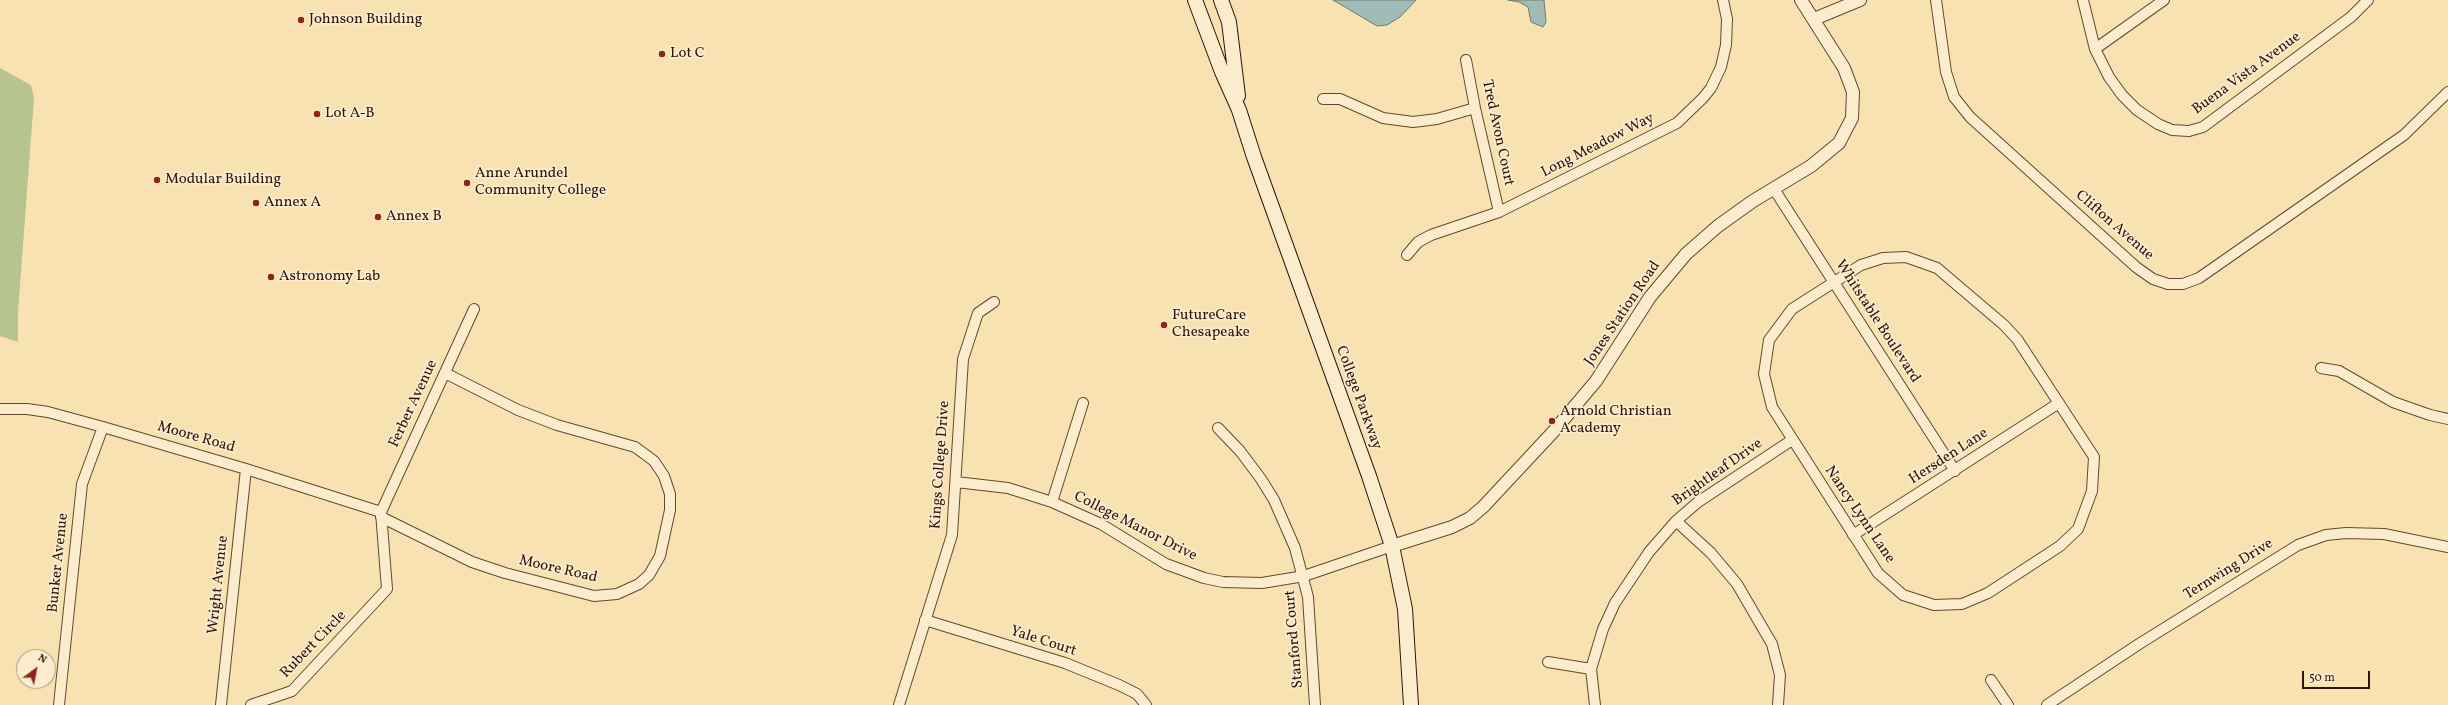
<!DOCTYPE html>
<style>
body{margin:0}
#map{position:relative;width:2448px;height:705px;overflow:hidden;background:#f9e2b2;font-family:Vollkorn,serif}
canvas{display:block}
.north{position:absolute;left:16px;top:649px;width:40px;height:40px;box-sizing:border-box;background:#fbeccd;border:1px solid #a9967f;border-radius:50%;rotate:32deg;font-size:11px;font-weight:700;line-height:16px;text-align:center;color:#2f1509}
.north::after{content:'';display:block;margin:auto;width:14px;height:18px;background:#8f2418;clip-path:polygon(50% 0,100% 100%,50% 72%,0 100%)}
.scale{position:absolute;left:2302px;top:671px;width:68px;height:18px;box-sizing:border-box;border:2px solid #2f1509;border-top:0;padding-left:5px;font-size:12px;line-height:14px;white-space:nowrap;color:#2f1509;-webkit-text-stroke:3px #fbeccd;paint-order:stroke}
</style>
<div id="map">
<canvas width="2448" height="705"></canvas>
<div class="north">N</div>
<div class="scale">50 m</div>
</div>
<script>
const g = document.querySelector('canvas').getContext('2d');
g.lineJoin = 'round';
function fill(path, color) { g.fillStyle = color; g.fill(path, 'evenodd'); }
const shape = rows => new Path2D(rows.map(r => 'M' + r).join(''));
function trace(path, color, width, dash) { g.strokeStyle = color; g.lineWidth = width; g.lineCap = dash ? 'butt' : 'round'; g.setLineDash(dash || []); g.stroke(path); }
function drawText(font, color, halo, rows, align = 'center') {
  g.font = font + ' Vollkorn,serif'; g.lineWidth = 3.5; g.setLineDash([]); g.textBaseline = 'middle'; g.strokeStyle = halo; g.fillStyle = color; for (const [text, x, y, turn = 0] of rows) {
    g.save(); g.translate(x, y); g.rotate((+turn || 0) * Math.PI / 180); g.textAlign = isNaN(turn) ? turn : align; if (halo) g.strokeText(text, 0, 0); g.fillText(text, 0, 0); g.restore();
  }
}
fill(shape([
 [0,68,31,85,34,98,18,312,18,342,0,336]
]), '#b8c490');
const water = shape([
 [1333,0,1416,0,1400,17,1387,25,1377,26,1333,0],
 [1508,0,1544,0,1546,22,1543,27,1531,22,1528,7,1519,2,1508,0]
]);
fill(water, '#a1bcb6');
trace(water, '#737971', 1);
const minor = shape([
 [1936,0,1946,72,1954,97,1970,117,2136,267,2153,279,2168,284,2183,284,2199,278,2404,135,2448,92],
 [2083,0,2095,49,2109,77,2122,95,2137,110,2158,124,2172,130,2189,131,2203,127,2351,17,2368,0],
 [2095,49,2164,0],
 [1466,60,1475,108,1499,212],
 [1323,99,1340,99,1383,118,1413,122,1437,119,1475,108],
 [1774,189,1955,471],
 [1407,255,1418,242,1431,235,1499,212,1677,123,1703,98,1711,88,1721,67,1726,45,1727,19,1723,0],
 [1906,257,1937,268,2004,325,2017,339,2094,457,2092,491,2078,529,2060,546,1988,593,1962,604,1934,605,1903,595,1878,573,1772,407,1764,374,1769,340,1792,309,1861,265,1883,258,1906,257],
 [2321,368,2339,371,2393,402,2430,415,2448,419],
 [0,409,27,409,48,412,103,427,246,469,381,512],
 [1218,428,1240,451,1261,479,1274,500,1295,548,1308,597,1315,705],
 [956,482,1008,488,1052,502,1101,524,1166,564,1204,578,1223,582,1262,583,1304,576,1392,546],
 [1052,502,1083,403],
 [381,517,472,562,505,573,594,596,617,594,639,584,649,575,660,556,670,510,670,494,664,476,654,461,635,447,557,425,518,410,445,373],
 [1676,521,1711,553,1737,584,1772,644,1780,675,1778,705],
 [1853,535,2059,403],
 [925,620,1065,663,1119,685,1137,694,1146,705],
 [1548,662,1591,669],
 [1991,680,2008,705],
 [59,705,82,484,103,427],
 [221,705,246,469],
 [251,705,292,691,387,589,381,512,474,309],
 [899,705,952,535,963,359,978,313,994,302],
 [1595,705,1591,669,1603,629,1615,603,1649,552,1676,521,1698,502,1792,440],
 [2047,705,2139,644,2298,545,2326,535,2346,533,2384,534,2448,547]
]);
const tertiary = shape([
 [1814,19,1860,0],
 [1392,546,1452,527,1470,518,1483,507,1553,432,1596,381,1650,297,1686,254,1718,226,1753,201,1811,166,1839,143,1852,118,1853,92,1844,68,1801,0]
]);
const secondary = shape([
 [1195,0,1222,72,1239,110,1254,157,1369,476,1392,546,1405,609,1411,705],
 [1221,0,1229,22,1238,96]
]);
trace(minor, '#624833', 12);
trace(tertiary, '#624833', 14);
trace(secondary, '#2f1509', 16);
trace(minor, '#fbeccd', 10);
trace(tertiary, '#fbeccd', 12);
trace(secondary, '#fbeccd', 14);
for (const [x, y, r, color] of [
 [301,20,4,"#8f2418"],
 [662,54,4,"#8f2418"],
 [317,114,4,"#8f2418"],
 [157,180,4,"#8f2418"],
 [467,183,4,"#8f2418"],
 [256,203,4,"#8f2418"],
 [378,217,4,"#8f2418"],
 [271,277,4,"#8f2418"],
 [1164,325,4,"#8f2418"],
 [1552,421,4,"#8f2418"]
]) { const dot = new Path2D(); dot.arc(x, y, r, 0, 2 * Math.PI); g.fillStyle = color; g.fill(dot); trace(dot, '#fbeccd', 1.5); }
drawText('15px', '#2f1509', '#fbeccd', [
 ["Johnson Building",309,20],
 ["Lot C",670,54],
 ["Lot A-B",325,114],
 ["Anne Arundel",475,174],
 ["Community College",475,191],
 ["Modular Building",165,180],
 ["Annex A",264,203],
 ["Annex B",386,217],
 ["Astronomy Lab",279,277],
 ["FutureCare",1172,316],
 ["Chesapeake",1172,333],
 ["Arnold Christian",1560,412],
 ["Academy",1560,429]
], 'left');
drawText('15px', '#2f1509', '#fbeccd', [
 ["Buena Vista Avenue",2247,74,-36],
 ["Tred Avon Court",1497,133,78],
 ["Long Meadow Way",1598,146,-27],
 ["Clifton Avenue",2114,226,41],
 ["Jones Station Road",1623,314,-56],
 ["Whitstable Boulevard",1877,322,57],
 ["College Parkway",1358,398,70],
 ["Ferber Avenue",414,404,-65],
 ["Moore Road",196,438,16],
 ["Hersden Lane",1949,457,-33],
 ["Kings College Drive",941,465,-86],
 ["Brightleaf Drive",1718,473,-35],
 ["Nancy Lynn Lane",1859,515,56],
 ["College Manor Drive",1135,527,27],
 ["Bunker Avenue",59,563,-84],
 ["Moore Road",558,570,13],
 ["Ternwing Drive",2229,570,-32],
 ["Wright Avenue",219,585,-84],
 ["Stanford Court",1295,639,-95],
 ["Yale Court",1043,642,18],
 ["Rubert Circle",314,645,-46]
]);
</script>
